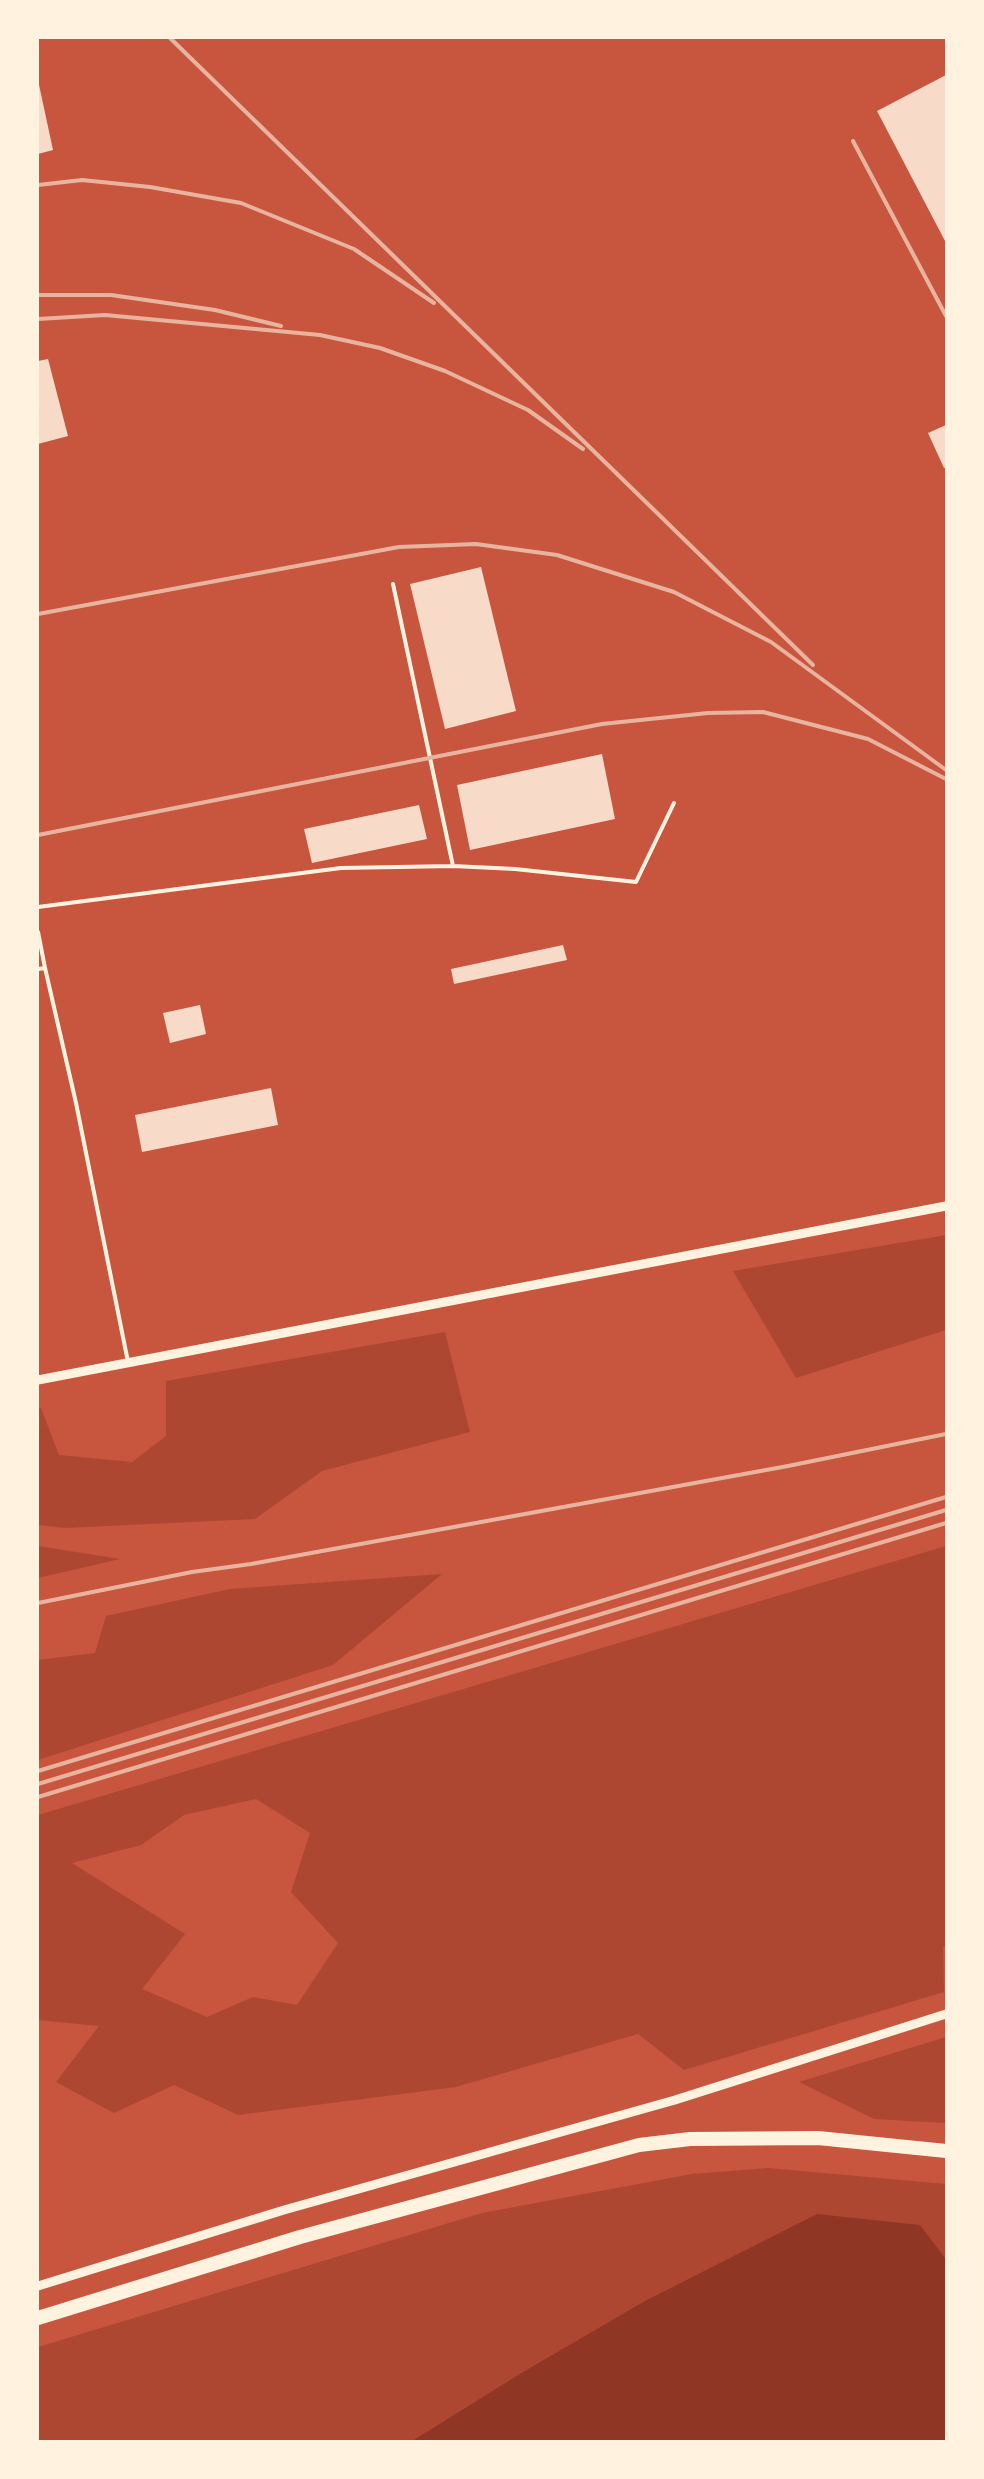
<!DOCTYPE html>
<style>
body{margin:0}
#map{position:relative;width:984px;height:2479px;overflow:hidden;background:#c8553d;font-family:"Sofia Sans Condensed",sans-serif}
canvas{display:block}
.frame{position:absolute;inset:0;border:39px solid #fff3e0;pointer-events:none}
</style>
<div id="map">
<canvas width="984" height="2479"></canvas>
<div class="frame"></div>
</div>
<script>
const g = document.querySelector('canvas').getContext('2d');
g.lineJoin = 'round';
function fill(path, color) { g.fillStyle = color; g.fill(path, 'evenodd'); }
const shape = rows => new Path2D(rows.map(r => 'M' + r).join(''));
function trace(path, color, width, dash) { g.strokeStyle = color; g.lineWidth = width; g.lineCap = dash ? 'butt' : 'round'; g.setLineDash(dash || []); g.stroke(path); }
fill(shape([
 [946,1235,946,1330,796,1378,733,1271],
 [445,1332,470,1432,322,1471,255,1519,65,1528,38,1525,38,1409,41,1408,59,1455,132,1462,166,1436,166,1381],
 [38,1546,120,1559,38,1578],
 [946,1546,946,1945,943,1947,944,1992,684,2070,638,2034,456,2087,238,2115,174,2085,114,2113,56,2082,99,2026,38,2020,38,1815],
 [256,1799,310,1833,291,1892,338,1943,297,2005,253,1997,207,2017,142,1989,185,1934,72,1863,141,1845,184,1815],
 [442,1574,333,1665,38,1760,38,1660,95,1653,106,1616,230,1589],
 [946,2037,946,2123,874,2119,799,2082],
 [768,2168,946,2184,946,2259,920,2225,518,2375,412,2441,38,2442,38,2347,482,2213,692,2174]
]), '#ae4732');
fill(shape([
 [817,2214,920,2225,946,2259,946,2441,412,2441,518,2375,645,2301]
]), '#8f3625');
fill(shape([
 [946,75,946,240,945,241,877,111],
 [38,80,53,150,38,154],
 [48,359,68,436,38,444,38,361],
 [946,425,946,467,944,468,928,433],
 [481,567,516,711,445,729,410,584],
 [602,754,615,819,470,850,457,785],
 [419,805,427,839,312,863,304,829],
 [563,945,567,960,454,984,451,969],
 [200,1005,206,1034,170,1043,163,1013],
 [271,1088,278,1125,142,1152,135,1115]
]), '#f7dbc8');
trace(shape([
 [393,584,453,866],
 [38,907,341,868,453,866,515,869,636,882,674,803],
 [38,932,45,968],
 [38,969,45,968,76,1103,128,1362]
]), '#fff3e0', 4);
trace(shape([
 [38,1380,946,1206],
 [38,2286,284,2210,675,2100,946,2014]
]), '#fff3e0', 9);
trace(shape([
 [38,2318,300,2237,639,2145,690,2139,818,2138,946,2151]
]), '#fff3e0', 14);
trace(shape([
 [170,38,813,665],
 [853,141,946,316],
 [38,185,82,180,150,187,241,203,354,249,434,303],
 [38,295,111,295,215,310,281,326],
 [38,319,105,315,320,335,380,348,445,371,528,410,583,449],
 [38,614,399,547,476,544,557,555,674,592,771,642,946,770],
 [38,835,602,724,708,713,763,712,868,739,946,779],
 [38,1603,192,1572,251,1564,788,1466,946,1434],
 [38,1771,946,1497],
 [38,1784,946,1510],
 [38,1797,946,1523]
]), '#e9b49f', 4);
</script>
